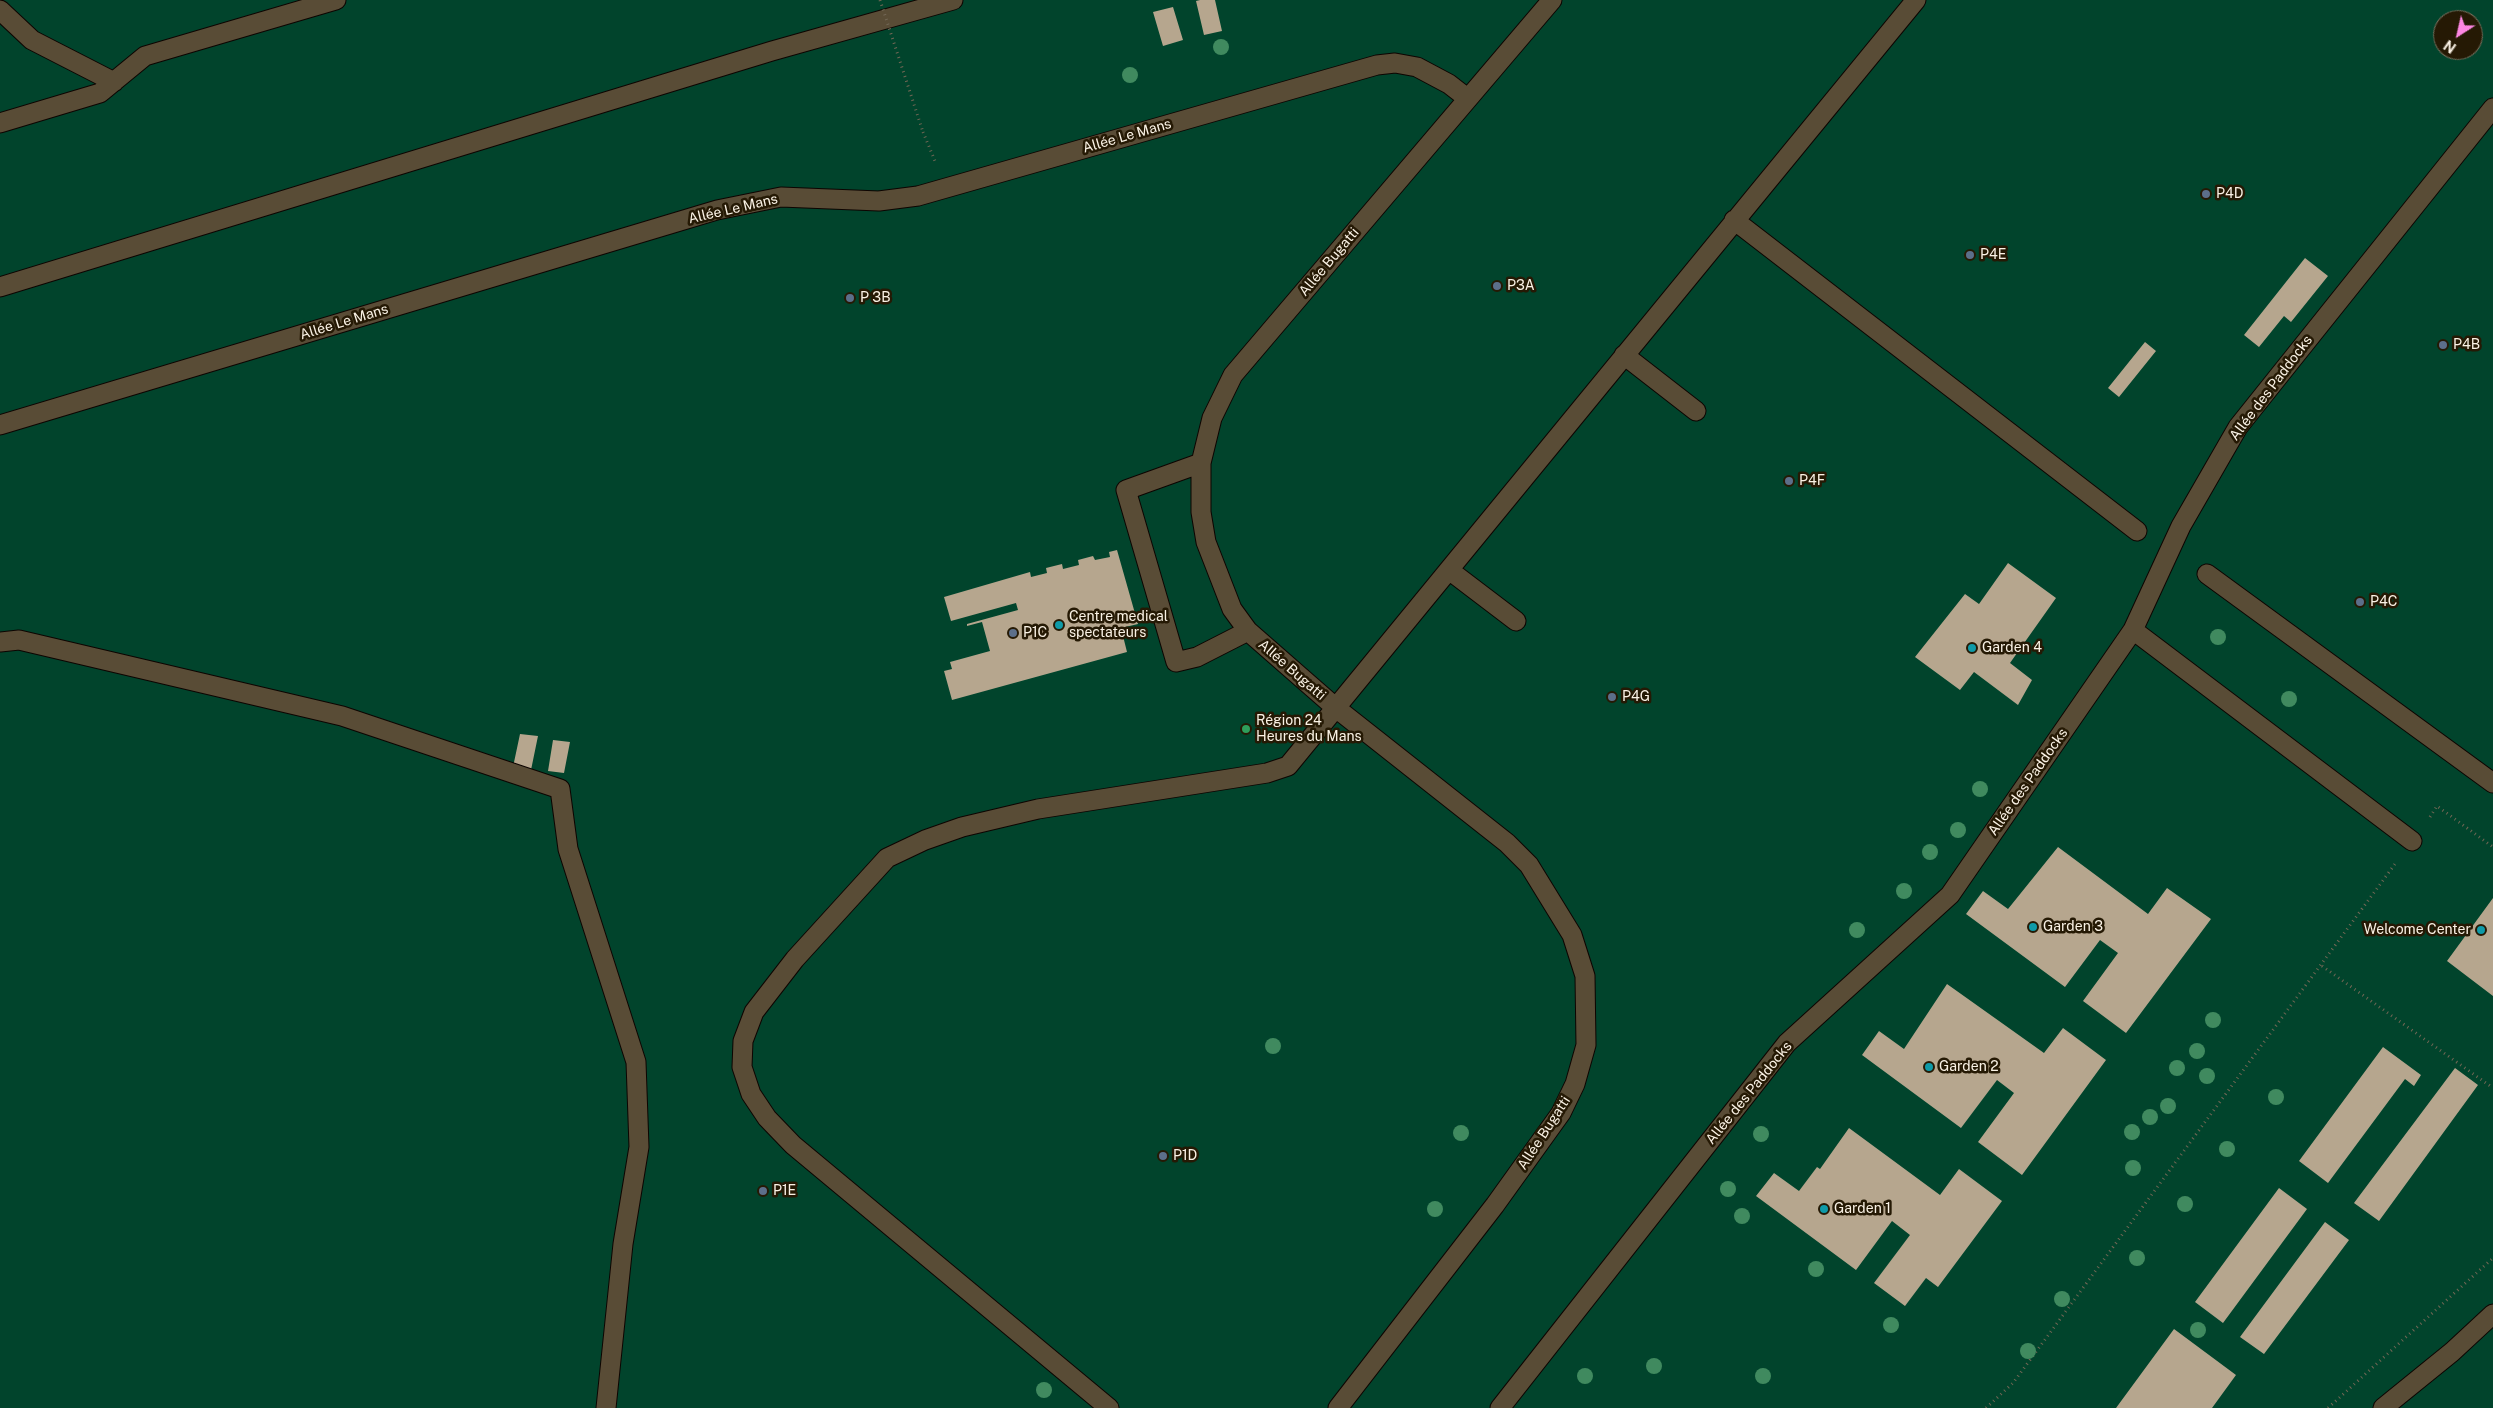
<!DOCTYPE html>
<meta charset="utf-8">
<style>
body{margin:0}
#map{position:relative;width:2493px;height:1408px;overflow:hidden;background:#251904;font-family:"Public Sans",sans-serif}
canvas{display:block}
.north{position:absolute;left:2433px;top:10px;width:50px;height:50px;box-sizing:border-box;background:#251904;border:1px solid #7a705e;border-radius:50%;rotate:215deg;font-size:14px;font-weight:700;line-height:20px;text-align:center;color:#faf2e5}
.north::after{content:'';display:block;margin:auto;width:18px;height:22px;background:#fd86e3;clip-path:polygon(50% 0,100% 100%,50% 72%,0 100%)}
</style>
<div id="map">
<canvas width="2493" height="1408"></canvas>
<div class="north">N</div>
</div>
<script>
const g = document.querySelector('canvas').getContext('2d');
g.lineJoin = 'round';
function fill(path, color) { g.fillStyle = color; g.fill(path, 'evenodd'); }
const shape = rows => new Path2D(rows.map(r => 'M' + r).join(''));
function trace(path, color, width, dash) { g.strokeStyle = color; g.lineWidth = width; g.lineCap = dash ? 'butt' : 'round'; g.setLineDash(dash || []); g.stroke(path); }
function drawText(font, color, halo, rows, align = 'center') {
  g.font = font + ' "Public Sans",sans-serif'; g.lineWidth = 5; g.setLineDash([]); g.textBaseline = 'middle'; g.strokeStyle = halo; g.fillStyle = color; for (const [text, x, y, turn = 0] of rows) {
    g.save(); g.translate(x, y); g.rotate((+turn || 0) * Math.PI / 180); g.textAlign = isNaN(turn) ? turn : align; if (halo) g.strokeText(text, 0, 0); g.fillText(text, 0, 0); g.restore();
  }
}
fill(shape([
 [0,0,2493,0,2493,1408,0,1408],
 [2443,20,2473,20,2473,50,2443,50]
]), '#01442c');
fill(shape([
 [1200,0,1215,0,1222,31,1204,35,1196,1],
 [1173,7,1183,40,1163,46,1153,12],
 [2305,258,2328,276,2291,322,2284,316,2259,347,2244,335],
 [2145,342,2156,351,2119,397,2108,388],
 [1117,550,1138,624,1121,628,1127,652,952,700,944,671,952,669,950,662,990,651,982,622,967,626,967,624,1018,610,1016,603,951,621,944,597,1030,572,1031,577,1047,573,1046,568,1062,564,1063,569,1079,565,1078,560,1093,556,1095,560,1110,557,1109,552],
 [2008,563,2056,598,2010,663,2032,680,2018,705,1974,672,1960,690,1915,657,1965,594,1979,604],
 [520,734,538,736,531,770,513,767],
 [553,740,570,742,564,773,548,771],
 [2058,847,2148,914,2167,888,2211,919,2126,1033,2083,1001,2118,953,2100,940,2065,987,1966,914,1983,891,2008,909],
 [2493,898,2493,996,2447,961],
 [1947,984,2044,1053,2063,1028,2106,1060,2022,1175,1978,1142,2014,1093,1997,1080,1961,1128,1862,1055,1879,1031,1904,1049],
 [2383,1047,2421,1075,2414,1086,2405,1079,2328,1183,2299,1161],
 [2455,1068,2478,1085,2379,1221,2354,1203],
 [1849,1128,1940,1195,1959,1169,2002,1201,1938,1287,1926,1278,1905,1306,1874,1283,1910,1235,1892,1221,1856,1270,1756,1196,1774,1173,1799,1191,1817,1167,1820,1169],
 [2279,1188,2307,1209,2223,1323,2195,1302],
 [2325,1222,2349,1240,2264,1354,2240,1337],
 [2174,1329,2236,1375,2212,1408,2116,1408]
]), '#b6a68e');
const lane = shape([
 [0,10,32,40,114,82],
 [0,123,100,93,145,56,336,0],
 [1734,220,2137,531],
 [0,287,772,51,953,0],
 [1624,355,1696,411],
 [0,425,717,210,781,197,879,201,918,196,1377,65,1395,63,1417,67,1449,84,1467,98],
 [1201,463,1126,490,1176,662,1197,657,1248,631],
 [1449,570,1516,621],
 [2207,574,2493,783],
 [2133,630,2412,841],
 [0,642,19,640,342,716,560,789,568,849,636,1062,639,1147,623,1244,606,1408],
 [1109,1408,793,1145,767,1118,751,1094,742,1067,743,1041,754,1012,795,959,887,858,925,840,962,827,1038,809,1267,773,1288,766,1916,0],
 [1338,1408,1495,1205,1561,1113,1575,1084,1586,1045,1585,976,1572,935,1529,865,1507,843,1336,708,1248,631,1232,609,1206,542,1201,512,1201,463,1212,418,1233,375,1552,0],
 [1500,1408,1787,1043,1950,895,2133,630,2181,526,2238,427,2493,108],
 [2383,1408,2452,1352,2493,1314]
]);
trace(lane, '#0d0400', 21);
trace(shape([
 [923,132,935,161],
 [2430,817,2437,806,2493,847],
 [2322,966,2493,1088],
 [1986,1408,2013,1383,2395,864],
 [2328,1408,2493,1258]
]), '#726755', 3, [1, 4]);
trace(lane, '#594c36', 19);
trace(shape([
 [880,0,923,132]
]), '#726755', 3, [1, 4]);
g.fillStyle = '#408a5f';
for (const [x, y] of [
 [1221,47],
 [1130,75],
 [2218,637],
 [2289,699],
 [1980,789],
 [1958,830],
 [1930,852],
 [1904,891],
 [1857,930],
 [2213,1020],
 [1273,1046],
 [2197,1051],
 [2177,1068],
 [2207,1076],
 [2276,1097],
 [2168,1106],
 [2150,1117],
 [2132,1132],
 [1461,1133],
 [1761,1134],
 [2227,1149],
 [2133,1168],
 [1728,1189],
 [2185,1204],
 [1435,1209],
 [1742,1216],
 [2137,1258],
 [1816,1269],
 [2062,1299],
 [1891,1325],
 [2198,1330],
 [2028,1351],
 [1654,1366],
 [1585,1376],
 [1763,1376],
 [1044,1390]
]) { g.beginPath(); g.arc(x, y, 8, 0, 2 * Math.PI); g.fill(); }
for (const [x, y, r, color] of [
 [2206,194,5,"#5c6f8a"],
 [1970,255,5,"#5c6f8a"],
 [1497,286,5,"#5c6f8a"],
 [850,298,5,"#5c6f8a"],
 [2443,345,5,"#5c6f8a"],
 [1789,481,5,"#5c6f8a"],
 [2360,602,5,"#5c6f8a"],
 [1059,625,5,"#0f9aa8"],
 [1013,633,5,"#5c6f8a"],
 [1972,648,5,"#0f9aa8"],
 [1612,697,5,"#5c6f8a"],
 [1246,729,5,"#2e9e5b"],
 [2033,927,5,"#0f9aa8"],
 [2481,930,5,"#0f9aa8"],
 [1929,1067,5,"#0f9aa8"],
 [1163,1156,5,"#5c6f8a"],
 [763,1191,5,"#5c6f8a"],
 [1824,1209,5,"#0f9aa8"]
]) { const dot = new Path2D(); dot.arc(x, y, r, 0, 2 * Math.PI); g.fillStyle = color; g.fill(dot); trace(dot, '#251904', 2); }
drawText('14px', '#faf2e5', '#251904', [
 ["Allée Le Mans",1127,136,-16],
 ["Allée Le Mans",733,209,-13],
 ["Allée Bugatti",1329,262,-50],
 ["Allée Le Mans",344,322,-17],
 ["Allée des Paddocks",2271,388,-53],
 ["Allée Bugatti",1292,670,41],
 ["Allée des Paddocks",2028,782,-55],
 ["Allée des Paddocks",1749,1093,-51],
 ["Allée Bugatti",1544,1133,-57]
]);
drawText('14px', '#faf2e5', '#251904', [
 ["P4D",2216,194],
 ["P4E",1980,255],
 ["P3A",1507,286],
 ["P 3B",860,298],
 ["P4B",2453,345],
 ["P4F",1799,481],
 ["P4C",2370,602],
 ["Centre medical",1069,617],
 ["spectateurs",1069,633],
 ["P1C",1023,633],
 ["Garden 4",1982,648],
 ["P4G",1622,697],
 ["Région 24",1256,721],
 ["Heures du Mans",1256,737],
 ["Garden 3",2043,927],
 ["Welcome Center",2471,930,"right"],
 ["Garden 2",1939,1067],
 ["P1D",1173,1156],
 ["P1E",773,1191],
 ["Garden 1",1834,1209]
], 'left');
</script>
